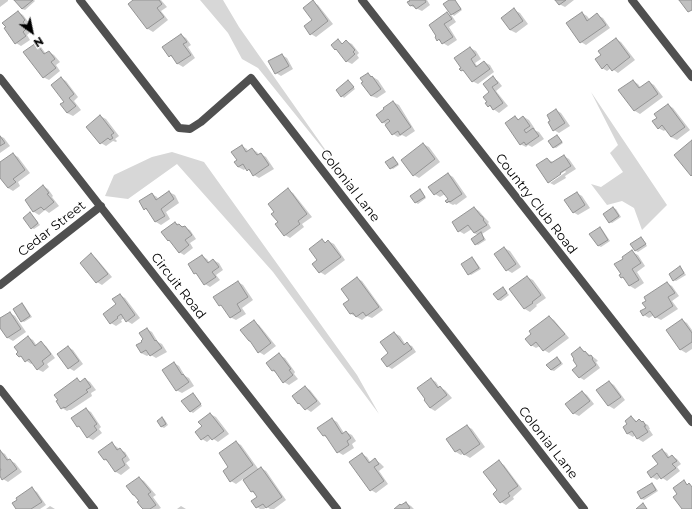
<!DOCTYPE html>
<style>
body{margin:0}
#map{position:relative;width:692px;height:509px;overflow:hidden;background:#fff;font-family:Montserrat,sans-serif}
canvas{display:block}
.north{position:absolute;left:12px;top:12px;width:40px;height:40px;-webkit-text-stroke:3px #fff;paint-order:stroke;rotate:147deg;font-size:11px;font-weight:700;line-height:16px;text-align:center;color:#000}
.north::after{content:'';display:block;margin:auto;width:14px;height:18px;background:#000;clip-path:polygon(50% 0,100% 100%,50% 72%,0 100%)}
</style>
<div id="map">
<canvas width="692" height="509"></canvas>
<div class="north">N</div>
</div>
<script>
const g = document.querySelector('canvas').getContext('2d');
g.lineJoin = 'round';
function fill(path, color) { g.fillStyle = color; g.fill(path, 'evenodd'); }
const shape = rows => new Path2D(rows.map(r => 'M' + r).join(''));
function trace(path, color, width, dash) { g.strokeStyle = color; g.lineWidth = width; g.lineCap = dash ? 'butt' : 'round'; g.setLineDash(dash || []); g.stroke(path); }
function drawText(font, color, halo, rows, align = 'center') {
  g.font = font + ' Montserrat,sans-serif'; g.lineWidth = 3; g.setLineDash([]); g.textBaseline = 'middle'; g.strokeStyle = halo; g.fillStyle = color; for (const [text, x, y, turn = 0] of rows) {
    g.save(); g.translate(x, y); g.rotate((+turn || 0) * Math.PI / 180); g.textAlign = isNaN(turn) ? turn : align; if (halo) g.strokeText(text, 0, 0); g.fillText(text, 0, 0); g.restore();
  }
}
fill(shape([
 [200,0,223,0,239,27,336,165,258,68,242,59,228,33],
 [591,92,667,205,642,230,634,208,622,201,607,205,591,184,601,187,623,172,610,153,618,145],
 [172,152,204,162,357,375,379,414,273,272,177,164,128,199,105,196,114,175,152,157]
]), '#d7d7d7');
fill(shape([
 [0,0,8,0,8,1,0,7],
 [15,0,34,0,35,1,25,10,22,9],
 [135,0,161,0,167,7,161,11,168,20,153,32,148,29,130,4],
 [410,0,427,0,430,5,422,11,411,6],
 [451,0,455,0,462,10,454,16,452,14],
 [556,0,574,0,565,7,559,4],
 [313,2,318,5,333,24,316,37,311,34,313,20],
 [514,10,520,13,528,24,516,33,510,30],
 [18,12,23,15,29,23,27,25,32,31,27,35,30,40,21,46,16,43],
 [447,13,452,16,456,22,449,27,457,40,448,46,438,40],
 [582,13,587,16,590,20,597,15,603,18,610,28,586,45,581,42,568,23],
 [181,35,186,38,191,45,188,47,195,58,183,67,178,64,174,58,170,56],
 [616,39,621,42,635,60,618,73,611,68,607,71,602,68,602,55],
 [338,41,343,44,346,41,352,44,359,53,357,55,359,58,352,64,346,61,339,51,335,49],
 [36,44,41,47,46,54,49,52,54,55,60,62,56,65,60,71,49,80,43,77],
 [470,48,476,51,481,59,475,63,478,67,484,62,490,65,494,72,478,84,472,81,467,73,461,70],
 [282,55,287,58,293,69,281,76,276,73],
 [368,74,378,80,386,92,377,98,371,96],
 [61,78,66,81,78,97,74,101,81,110,73,116,67,113],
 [493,78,498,81,502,86,496,91,508,106,499,113,489,106],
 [348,81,350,83,355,89,344,98,342,96,337,90],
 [633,81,638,84,641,88,649,82,654,85,663,97,640,114,635,111,620,90],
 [393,102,399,105,415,131,406,137,402,135,398,137,393,134,386,124,383,123,378,115],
 [668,105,673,108,690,130,677,140,671,137,666,129,664,131,658,128,658,118],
 [556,110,561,113,570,126,559,133,554,130,549,123],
 [100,116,106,119,119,136,115,139,117,141,116,142,113,141,106,146,101,143],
 [515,117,520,120,524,117,529,120,535,129,534,130,539,132,544,139,532,147,528,145,526,147,520,144],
 [0,136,4,138,10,146,0,153],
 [557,136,559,137,563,143,556,148,553,147],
 [423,144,429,147,440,162,419,178,414,175],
 [242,146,247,149,248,152,252,149,257,152,259,155,261,154,266,157,274,169,259,178,254,175,246,168,244,170,238,167,238,161],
 [13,154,18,157,30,173,18,182,20,186,13,191,8,188,0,177,0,164],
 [564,156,569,159,576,169,565,176,566,178,554,185,550,183,566,172,565,171,550,181,550,183,538,165,547,159,553,162],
 [393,158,395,159,399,165,393,169,391,168],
 [448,174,453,177,467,197,456,205,455,204,453,205,447,202,449,200,445,194,440,197,435,194],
 [43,186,48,189,53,196,52,197,59,206,49,213,45,210,39,215,34,212,26,201],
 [288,190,293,193,312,217,302,224,304,227,290,238,285,235,275,212],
 [420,190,422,191,426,198,418,204,415,202],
 [169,192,175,195,179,203,166,212,170,219,161,225,156,222,150,212,145,209,140,201,152,194,157,197,158,199],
 [577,193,582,196,590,208,578,215,573,212],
 [474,208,479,211,485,218,489,222,488,223,491,228,482,234,486,240,478,245,475,244,478,235,474,233,472,229,464,234,459,231],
 [613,208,616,209,621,217,612,223,610,222],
 [30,214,32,215,40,225,34,229,32,228],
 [176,223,190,230,196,239,190,243,193,248,184,255,179,252,173,243,168,240],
 [600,228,602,229,610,241,601,247,599,246,591,234],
 [641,238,643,239,647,246,638,252,636,251],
 [322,240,326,243,328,241,334,244,345,260,325,275,320,272,318,260],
 [504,248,510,251,521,267,512,273,507,270],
 [632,252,638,255,645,266,637,272,644,283,635,289,630,286,626,280,621,277,624,259],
 [91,255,96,258,112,277,102,285,97,282],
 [202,256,207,259,210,263,213,260,219,263,223,270,216,275,220,280,210,287,205,284,199,276,195,273],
 [472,258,474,259,481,269,471,275,469,274],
 [680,268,682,269,686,275,676,281,674,280],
 [527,277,533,280,546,298,536,305,537,306,530,312,525,309],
 [357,278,362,281,383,310,372,318,367,316,362,320,351,314,350,300],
 [238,282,243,285,253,300,242,308,246,314,236,320,230,317,225,308,220,305],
 [667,283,672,286,679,296,672,301,678,309,661,320,655,317,654,315,649,318,644,315,647,308],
 [503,288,505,290,509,295,501,301,498,300],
 [120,295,125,298,140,318,132,324,127,321,124,318,121,320,122,322,116,326,111,323],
 [22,304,24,305,32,317,24,322,22,321],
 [10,313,15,316,26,332,13,341,8,338,0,326,0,319],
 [549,317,554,320,569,338,549,353,544,350,540,346,536,348,531,345],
 [682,320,687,323,692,330,692,349,686,353,681,350,667,330],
 [254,322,259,325,276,346,264,355,259,352,252,342,249,341],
 [147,329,152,332,158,342,162,344,167,352,156,358,151,355,150,354,147,356,141,353],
 [394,333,400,336,406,345,407,344,412,346,416,352,392,369,387,366],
 [28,337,33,340,37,346,41,343,46,346,55,358,47,364,49,367,43,372,37,369,33,363,31,364,20,356],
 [68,347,73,350,83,364,74,371,69,368],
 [580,348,596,359,598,361,596,362,600,368,584,380,579,377,579,366],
 [279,355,285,358,295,372,294,374,298,379,289,385,284,382,278,374,273,371],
 [557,358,560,360,563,364,554,371,551,370],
 [174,363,179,366,185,376,189,378,194,386,182,393,176,390],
 [85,379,90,382,96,390,91,393,92,396,71,410,69,410,67,411,62,408,77,380,81,382],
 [431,379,436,382,440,388,445,390,452,398,435,411,430,408],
 [609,382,614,385,625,400,614,409,609,406,598,390],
 [305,387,310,390,321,404,311,412,298,403],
 [582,392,587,395,594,404,579,416,573,413],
 [193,394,195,395,202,406,193,413,190,411],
 [86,409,91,412,101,427,99,429,102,433,93,440,87,437,82,429,78,426],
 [210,414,216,417,229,434,218,442,212,438,207,442,202,439,203,427],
 [631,417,638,422,639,420,648,425,650,429,649,429,653,435,643,442,638,439,635,435,633,437,628,434,624,428,628,425],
 [163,418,165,420,168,425,164,428,162,427],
 [332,419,337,422,344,433,346,432,352,435,356,441,352,444,354,448,343,455,338,452,329,439,324,436],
 [467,426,472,429,485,447,470,458,465,455,464,453,461,455,456,452],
 [236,442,241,445,259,470,261,468,266,471,286,500,274,509,270,509,267,507,264,509,260,509,257,507,258,497,256,494,252,492,243,479,236,484,231,481,230,467],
 [112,444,117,447,120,450,125,452,130,460,126,463,130,468,121,475,116,472,109,462,105,460,100,452],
 [662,450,667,453,670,458,672,456,677,459,681,464,677,467,680,471,667,481,661,477,657,480,652,477,659,464],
 [0,451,5,454,9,460,15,463,22,472,8,482,3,479,0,474,0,471,2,470,0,467],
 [362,454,367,457,371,463,375,460,380,463,384,467,379,471,388,484,376,493,371,490],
 [499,462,504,465,522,489,513,497,514,499,506,505,501,502],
 [139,478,144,481,156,495,153,497,161,508,159,509,144,509,140,501,137,497,133,495],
 [652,484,654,485,658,491,644,500,642,499,638,493],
 [32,489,37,492,46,505,40,509,17,509],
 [406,503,411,506,414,509,395,509],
 [50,506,55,509,46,509],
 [181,506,186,509,177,509]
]), '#0003');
const building = shape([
 [14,0,33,0,22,9,14,0],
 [133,0,159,0,162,4,157,8,164,17,147,29,128,4,133,0],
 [313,0,328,21,310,35,304,26,312,20,303,8,313,0],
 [409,0,425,0,426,2,416,9,413,5,410,6,407,2,410,1,409,0],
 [449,0,455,0,461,9,451,15,443,4,449,0],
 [555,0,566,0,559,5,555,0],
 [679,0,692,0,692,10,688,12,679,0],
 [514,8,523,21,510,30,501,18,514,8],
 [18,11,25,20,23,22,27,28,23,32,26,36,15,44,4,28,6,27,2,23,18,11],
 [447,12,452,19,444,24,453,37,442,44,439,39,437,41,435,37,436,36,429,25,447,12],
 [582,12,587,21,597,13,606,25,580,43,566,23,582,12],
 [181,34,187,42,183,44,191,55,177,64,171,55,169,57,162,47,181,34],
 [616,38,630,57,612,71,607,64,602,69,595,59,601,55,598,51,616,38],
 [338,39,342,44,346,40,355,50,353,52,355,54,346,62,336,49,335,50,331,45,338,39],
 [36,43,44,54,49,51,55,59,51,62,56,68,43,78,23,52,36,43],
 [470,47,476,55,471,59,476,67,484,61,490,69,472,82,463,70,461,71,459,69,461,68,454,58,470,47],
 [282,54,289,66,275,74,268,61,282,54],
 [368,73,371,77,372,76,381,89,371,96,361,83,363,82,360,78,368,73],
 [493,76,498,83,492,87,503,103,493,110,490,105,488,107,485,103,487,102,483,97,489,92,483,84,493,76],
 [61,77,74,94,69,98,76,106,67,113,60,104,64,102,51,85,61,77],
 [348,80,354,87,341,97,336,90,348,80],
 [633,80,639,88,649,81,658,94,634,111,618,90,633,80],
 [393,101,411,127,400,135,398,131,392,135,385,125,390,121,388,119,382,123,376,115,384,109,383,108,393,101],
 [668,104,685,127,671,137,662,125,658,129,652,121,657,118,654,114,668,104],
 [556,109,565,123,553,131,548,122,550,121,547,115,556,109],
 [100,115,114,133,111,135,113,138,110,140,108,138,100,144,86,127,100,115],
 [515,116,518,120,523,116,530,126,524,130,526,133,533,128,539,136,526,145,524,142,520,145,505,123,515,116],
 [557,135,562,142,553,148,548,141,557,135],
 [0,136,5,143,0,146,0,136],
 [692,140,692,175,691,176,674,155,692,140],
 [423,143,435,159,413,176,401,160,423,143],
 [242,145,246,152,252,148,257,155,261,153,269,165,253,176,249,169,247,171,243,164,238,167,234,162,237,160,231,152,242,145],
 [13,153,25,170,13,179,16,182,8,188,0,178,0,162,13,153],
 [564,155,571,166,560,173,561,174,548,183,536,165,547,158,551,163,564,155],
 [393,157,398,164,390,169,385,162,393,157],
 [448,173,462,194,450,202,449,201,447,203,445,201,448,199,441,190,434,195,428,187,448,173],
 [43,185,49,193,47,194,54,202,44,210,41,207,33,212,25,200,43,185],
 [288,188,307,214,298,221,300,224,284,236,275,224,278,222,271,214,274,212,268,204,288,188],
 [420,189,425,197,415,203,410,196,420,189],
 [169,191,174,199,161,209,165,216,155,222,146,208,144,210,139,201,152,193,156,200,169,191],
 [577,192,585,205,573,213,564,200,577,192],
 [474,207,481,216,482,216,484,219,483,220,487,225,474,233,468,225,458,232,452,222,474,207],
 [613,207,619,216,609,223,603,214,613,207],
 [30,212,38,223,31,229,23,218,30,212],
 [175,222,177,225,179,224,182,227,185,226,192,235,185,240,189,245,179,253,169,240,168,241,161,232,175,222],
 [600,227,608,240,598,246,589,234,600,227],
 [481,232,484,239,475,245,471,239,481,232],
 [641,237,646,244,635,251,630,244,641,237],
 [322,239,325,243,328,240,341,257,319,273,312,264,317,260,309,249,322,239],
 [504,247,516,264,506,271,494,254,504,247],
 [632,250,641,263,632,269,639,280,629,286,623,277,621,278,619,275,621,274,614,264,623,259,622,257,632,250],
 [91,253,108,274,96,283,80,263,91,253],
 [202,255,208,263,213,259,219,267,212,272,216,277,204,285,196,273,194,274,188,264,202,255],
 [472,257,479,268,468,275,461,264,472,257],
 [680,266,684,273,673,281,669,274,680,266],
 [527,276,541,295,532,302,533,303,524,309,509,289,527,276],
 [357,277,379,307,366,316,363,312,356,317,353,313,350,314,343,304,349,300,341,289,357,277],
 [238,281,248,297,237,304,241,311,230,318,221,305,219,306,213,297,238,281],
 [667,282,675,293,668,297,673,306,655,318,650,311,643,316,640,311,646,308,642,303,646,301,644,297,667,282],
 [503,287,507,293,498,300,493,294,503,287],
 [120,294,135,315,126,322,121,314,117,317,118,318,110,324,103,314,116,304,112,299,120,294],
 [22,303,30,316,21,322,13,309,22,303],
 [10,312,21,329,7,338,0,328,0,318,10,312],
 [549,316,565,334,543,351,536,342,531,346,525,339,531,334,529,331,549,316],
 [682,319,692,333,692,342,680,350,666,330,682,319],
 [254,320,271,343,258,353,250,341,249,341,240,330,254,320],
 [147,328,155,341,156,340,162,348,150,356,146,350,141,353,136,345,142,342,141,341,143,339,139,333,147,328],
 [394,332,404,345,407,342,412,349,387,367,381,359,388,353,380,342,394,332],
 [28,336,35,346,41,341,51,354,42,361,44,364,37,370,29,359,25,362,21,356,19,357,16,354,18,352,14,347,28,336],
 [68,346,79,361,68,369,57,354,68,346],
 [580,347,584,352,585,351,589,356,591,355,593,358,592,359,596,365,579,378,572,370,577,366,573,360,574,359,571,354,580,347],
 [279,353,291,369,289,370,293,375,283,383,274,370,272,371,266,363,279,353],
 [557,357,561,363,551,370,546,365,557,357],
 [174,362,182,375,183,374,189,382,176,391,162,370,174,362],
 [77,378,80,382,85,378,91,387,86,390,88,392,65,408,64,407,61,409,56,401,58,400,54,395,77,378],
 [431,378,438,388,440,386,447,395,430,408,424,400,425,399,417,388,431,378],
 [609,381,621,397,608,406,596,390,609,381],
 [305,386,317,401,305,410,299,403,298,404,292,396,305,386],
 [582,391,590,401,573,414,565,404,582,391],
 [193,393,201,404,190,412,181,401,193,393],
 [86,408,97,424,94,426,97,430,87,438,79,426,77,427,71,418,86,408],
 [210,413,224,431,212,440,208,435,201,440,195,432,202,426,198,422,210,413],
 [631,416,636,422,639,419,642,422,643,421,646,426,644,426,648,432,637,439,632,431,627,434,623,427,627,424,625,421,631,416],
 [162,417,166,424,161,427,157,421,162,417],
 [332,418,342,434,346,431,351,438,347,441,349,445,337,453,325,435,323,436,317,428,332,418],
 [467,425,480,444,464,455,460,449,455,452,446,439,467,425],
 [236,441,253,465,230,482,223,471,228,467,219,453,236,441],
 [112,442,117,450,120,448,126,456,122,459,125,465,115,472,106,459,104,460,98,452,112,442],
 [662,449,668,458,672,455,677,461,672,464,676,468,661,479,657,473,651,478,647,472,658,464,652,456,662,449],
 [0,450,7,460,10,459,17,469,2,480,0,476,0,470,1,470,0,468,0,450],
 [362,453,369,463,375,458,379,464,374,467,384,481,370,491,349,462,362,453],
 [499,460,518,486,508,493,510,496,500,503,493,494,497,490,483,472,499,460],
 [261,467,282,497,266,508,263,504,256,508,251,501,257,497,253,491,251,492,243,480,261,467],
 [139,477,151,492,148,494,156,505,150,509,143,509,141,507,137,502,139,501,134,495,133,495,126,486,139,477],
 [684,480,687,485,689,483,692,487,692,509,682,509,673,497,677,494,673,488,684,480],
 [652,483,656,490,641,499,637,492,652,483],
 [32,487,42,502,31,509,16,509,12,503,17,500,16,498,32,487],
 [406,502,410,508,408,509,394,509,400,504,401,505,406,502],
 [643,503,647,509,636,509,643,503]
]);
fill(building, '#c0c0c0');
trace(building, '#949494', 1);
trace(shape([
 [80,0,179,128,190,129,201,122,251,78,584,509],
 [362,0,692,422],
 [632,0,692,77],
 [0,78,337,509],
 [0,285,101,206],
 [0,389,94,509]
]), '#505050', 8);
drawText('13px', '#000', '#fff', [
 ["Colonial Lane",350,186,52],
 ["Country Club Road",536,204,52],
 ["Cedar Street",52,229,-38],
 ["Circuit Road",178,286,52],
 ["Colonial Lane",548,443,52]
]);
</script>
